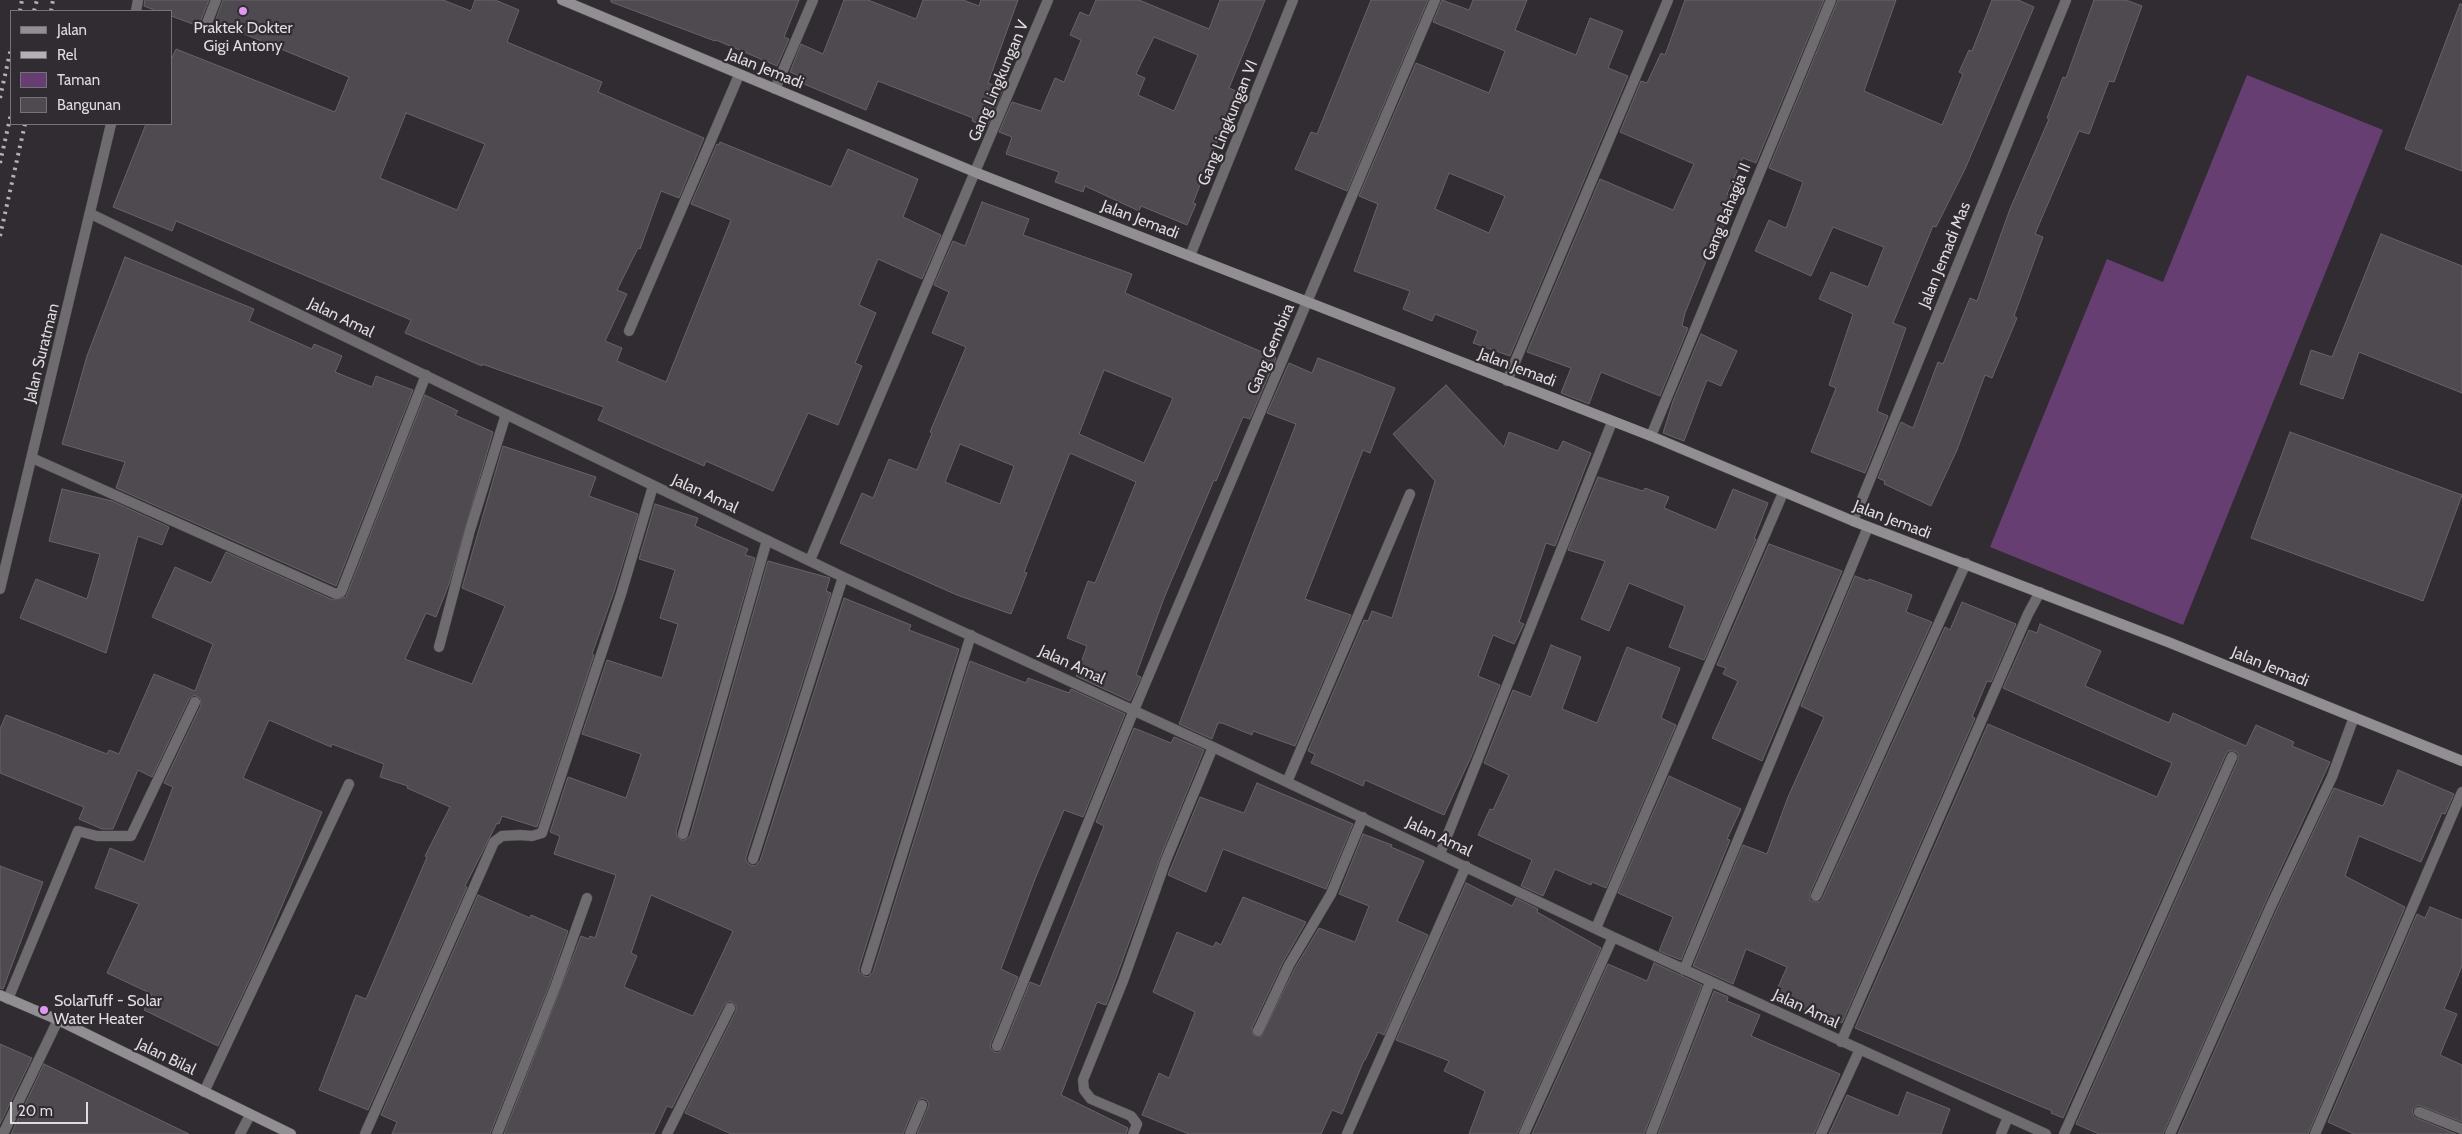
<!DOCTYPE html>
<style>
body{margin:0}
#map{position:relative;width:2462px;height:1134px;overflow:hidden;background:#302c31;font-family:Cabin,sans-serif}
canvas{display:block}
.legend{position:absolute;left:10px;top:10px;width:162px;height:115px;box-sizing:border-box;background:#302c31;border:1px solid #767277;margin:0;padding:6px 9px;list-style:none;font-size:15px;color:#dfdcdf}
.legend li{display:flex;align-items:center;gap:10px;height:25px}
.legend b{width:25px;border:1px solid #767277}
.scale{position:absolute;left:10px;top:1102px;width:78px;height:22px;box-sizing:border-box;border:2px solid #dfdcdf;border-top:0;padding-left:6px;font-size:15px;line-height:18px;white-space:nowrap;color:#dfdcdf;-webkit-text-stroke:4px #302c31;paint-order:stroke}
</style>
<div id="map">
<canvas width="2462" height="1134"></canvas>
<ul class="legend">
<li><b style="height:6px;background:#928f93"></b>Jalan</li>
<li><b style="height:6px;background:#b4b0b4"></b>Rel</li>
<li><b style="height:14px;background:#673e72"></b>Taman</li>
<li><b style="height:14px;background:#4f4a50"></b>Bangunan</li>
</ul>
<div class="scale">20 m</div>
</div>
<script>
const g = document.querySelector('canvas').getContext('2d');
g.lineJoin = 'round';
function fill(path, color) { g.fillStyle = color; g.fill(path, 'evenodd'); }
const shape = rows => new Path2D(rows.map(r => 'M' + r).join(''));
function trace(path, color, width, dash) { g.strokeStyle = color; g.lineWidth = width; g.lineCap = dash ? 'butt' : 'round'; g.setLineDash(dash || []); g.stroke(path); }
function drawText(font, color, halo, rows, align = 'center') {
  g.font = font + ' Cabin,sans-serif'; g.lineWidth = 4.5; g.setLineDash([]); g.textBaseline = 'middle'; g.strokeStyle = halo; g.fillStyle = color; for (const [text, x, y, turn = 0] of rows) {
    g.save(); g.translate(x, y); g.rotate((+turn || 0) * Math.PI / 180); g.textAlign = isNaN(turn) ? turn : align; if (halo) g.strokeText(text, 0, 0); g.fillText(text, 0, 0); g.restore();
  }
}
fill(shape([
 [2247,75,2383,130,2183,625,1990,547,2107,259,2163,282]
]), '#673e72');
const building = shape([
 [145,0,209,0,201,20,201,27,171,16,171,11,157,11,144,6,145,0],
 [223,0,443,0,471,11,475,0,495,0,519,10,507,42,602,82,598,92,704,138,679,198,661,191,640,249,638,248,617,290,627,294,605,341,622,348,617,361,666,382,731,220,691,204,717,144,719,145,720,142,831,187,848,149,918,179,903,217,941,235,922,279,878,259,859,305,876,313,855,363,862,366,838,425,808,413,773,491,706,461,704,466,598,420,604,407,482,364,482,366,405,333,411,320,176,221,172,231,113,207,146,124,171,124,171,60,176,49,335,112,349,77,215,22,223,0],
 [406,113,485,144,457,210,380,178,406,113],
 [611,0,799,0,784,37,789,39,777,66,716,40,715,41,611,2,611,0],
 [844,0,868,0,916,19,923,0,963,0,979,6,981,0,1018,0,988,83,1003,89,987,127,972,121,973,118,878,81,866,110,804,84,806,79,790,72,801,44,823,54,844,0],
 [1096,0,1139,0,1209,29,1220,0,1265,0,1229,88,1241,93,1229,122,1225,121,1193,203,1196,204,1187,225,1141,206,1139,211,1085,186,1083,192,1055,182,1059,172,1006,154,1012,137,999,132,1012,102,1041,111,1055,78,1064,82,1081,40,1070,35,1080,12,1089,16,1096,0],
 [1154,37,1198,55,1174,111,1138,95,1145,78,1136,74,1154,37],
 [1371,0,1428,0,1347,191,1295,169,1311,132,1317,134,1371,0],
 [1442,0,1469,10,1473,0,1527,0,1515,30,1576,55,1590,18,1623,31,1608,68,1628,76,1510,356,1473,343,1478,331,1435,314,1432,321,1403,309,1410,291,1354,271,1378,204,1359,196,1416,63,1489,93,1505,51,1433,22,1442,0],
 [1449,173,1505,196,1489,233,1435,209,1449,173],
 [1685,0,1824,0,1756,163,1743,158,1727,194,1736,198,1715,245,1713,244,1685,313,1682,326,1688,328,1660,396,1601,372,1589,404,1561,393,1571,368,1527,352,1600,179,1673,210,1694,164,1620,132,1641,81,1647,83,1661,53,1665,55,1685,0],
 [1838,0,1896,0,1864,91,1942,125,1963,74,1959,72,1969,50,1972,51,1992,0,2018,0,2034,7,1965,169,1936,227,1933,226,1893,323,1906,328,1877,411,1888,416,1865,473,1811,452,1836,388,1829,385,1853,314,1819,299,1831,272,1868,287,1884,247,1833,227,1811,276,1755,251,1769,220,1786,228,1803,182,1769,168,1838,0],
 [2094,0,2126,0,2142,6,2114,82,2109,81,2089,134,2079,131,2035,234,2043,237,2014,316,2017,318,1992,378,1985,375,1957,450,1931,506,1884,484,1885,481,1878,478,1901,422,1913,428,1938,362,1943,364,1970,298,1977,301,2010,209,2049,119,2047,118,2063,77,2066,78,2094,0],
 [2460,4,2462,4,2462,171,2405,149,2460,4],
 [982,202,1029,219,1023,235,1132,274,1125,293,1276,358,1250,419,1243,417,1216,481,1214,480,1164,598,1136,675,1141,677,1130,701,1076,676,1087,646,1067,638,1088,581,1095,583,1136,482,1070,453,1024,572,1027,573,1011,614,957,595,840,543,862,493,873,498,889,459,917,470,932,433,930,432,966,347,932,333,949,292,934,285,953,241,965,246,982,202],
 [1104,370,1173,398,1144,463,1079,434,1104,370],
 [960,444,1014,466,1000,504,945,482,960,444],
 [2381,234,2462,266,2462,393,2359,352,2343,399,2300,384,2311,350,2332,357,2381,234],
 [125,257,254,309,249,321,312,349,314,344,342,356,335,372,372,387,376,376,413,390,336,586,116,488,125,462,62,444,87,356,125,257],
 [1701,334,1737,351,1721,386,1707,380,1684,441,1663,433,1673,401,1701,334],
 [1318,358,1395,388,1370,453,1363,450,1305,599,1351,615,1295,746,1253,731,1252,735,1222,723,1218,723,1212,739,1179,724,1296,424,1267,413,1289,363,1312,373,1318,358],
 [1446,385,1504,447,1509,432,1558,451,1563,441,1591,453,1555,546,1546,543,1519,622,1524,624,1514,644,1493,635,1478,676,1500,685,1471,757,1444,815,1365,780,1363,786,1311,763,1315,754,1308,751,1364,620,1368,621,1372,611,1392,618,1435,481,1393,434,1446,385],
 [425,395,458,411,455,415,493,432,449,584,436,617,426,613,405,659,472,684,505,606,462,588,503,446,596,477,589,496,638,514,614,592,592,654,594,655,537,827,502,816,499,824,497,823,465,886,467,887,368,1110,319,1090,356,995,366,999,427,857,425,856,450,807,407,788,408,786,380,777,384,764,332,744,331,747,269,720,243,778,322,812,258,962,218,1046,144,1010,152,994,107,973,139,904,95,888,110,848,144,862,173,787,164,783,201,705,200,698,194,695,189,699,152,777,138,770,113,829,102,829,79,819,84,807,0,773,0,729,6,715,107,754,109,750,119,754,154,674,195,691,213,644,152,617,175,567,211,583,226,552,333,600,346,597,425,395],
 [2290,432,2462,495,2423,601,2251,538,2290,432],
 [1598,477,1643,491,1645,488,1669,497,1664,508,1716,530,1733,489,1768,503,1754,539,1756,539,1704,660,1669,647,1685,606,1629,583,1609,631,1581,619,1605,561,1568,550,1598,477],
 [62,489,112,501,169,527,162,545,138,536,106,653,20,618,36,579,87,599,100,554,49,541,62,489],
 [655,504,698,518,695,526,748,549,745,555,755,558,676,832,677,836,681,840,685,840,690,836,768,561,830,578,826,591,831,593,746,857,746,861,750,865,755,866,760,861,844,598,911,625,909,630,959,649,859,968,859,972,864,976,868,977,873,972,970,661,1026,683,1028,678,1069,693,1071,689,1125,714,1083,817,1064,810,1035,879,1001,969,1018,977,991,1043,990,1047,994,1052,998,1053,1003,1049,1030,982,1040,986,1104,826,1096,822,1134,728,1171,743,1174,737,1204,750,1160,858,1106,1005,1097,1002,1061,1095,1128,1128,1126,1134,917,1134,929,1105,927,1100,922,1098,916,1102,903,1134,731,1134,685,1113,736,1011,736,1005,730,1001,724,1005,672,1108,667,1106,654,1134,504,1134,581,936,589,939,590,936,595,938,616,875,554,854,560,836,550,832,568,777,626,798,641,754,582,734,607,660,662,678,678,624,660,618,675,570,639,559,655,504],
 [651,895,733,931,693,1016,624,987,637,956,631,953,651,895],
 [1769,544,1842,571,1762,761,1712,738,1738,681,1723,674,1726,668,1717,665,1769,544],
 [1855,576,1868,581,1869,579,1912,595,1906,612,1932,622,1810,893,1810,900,1814,902,1820,902,1822,899,1945,627,1950,630,1962,602,2016,624,1991,682,1987,681,1972,717,1975,718,1842,1023,1830,1018,1829,1020,1774,996,1787,967,1746,949,1733,984,1693,966,1743,845,1767,854,1788,797,1824,717,1801,706,1855,576],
 [2040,624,2101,651,2085,686,2169,723,2173,713,2246,746,2256,725,2294,742,2292,746,2330,762,2265,903,2163,1134,2099,1134,2076,1124,2238,760,2238,753,2234,751,2228,751,2226,754,2063,1118,2051,1113,2052,1111,1855,1028,1988,724,2157,797,2172,763,2003,688,2029,630,2037,633,2040,624],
 [1551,645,1581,657,1562,709,1597,723,1627,647,1680,668,1661,718,1676,725,1606,888,1592,882,1591,885,1555,869,1543,896,1521,886,1532,860,1478,835,1490,809,1493,810,1509,775,1484,763,1513,690,1531,697,1551,645],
 [2398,770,2454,794,2445,814,2442,813,2421,862,2359,836,2345,876,2405,907,2308,1134,2178,1134,2277,909,2334,788,2383,806,2398,770],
 [1669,776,1741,809,1727,839,1730,840,1681,960,1659,951,1673,917,1618,893,1669,776],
 [1257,783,1353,824,1326,889,1223,849,1206,892,1168,875,1200,797,1244,813,1257,783],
 [1363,834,1392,845,1391,847,1424,861,1397,921,1428,935,1384,1035,1378,1032,1365,1060,1364,1060,1342,1114,1332,1110,1321,1134,1189,1134,1142,1115,1159,1073,1169,1078,1195,1012,1153,992,1177,932,1213,947,1216,942,1221,945,1243,897,1306,922,1283,962,1252,1028,1253,1035,1261,1037,1295,968,1319,928,1355,942,1369,906,1339,894,1363,834],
 [0,866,43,882,3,989,0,988,0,866],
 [1466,883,1512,906,1516,898,1538,909,1537,912,1601,948,1517,1134,1469,1134,1485,1091,1444,1071,1449,1061,1396,1040,1466,883],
 [478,895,530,918,531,915,568,931,550,983,490,1134,392,1134,397,1122,381,1115,478,895],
 [2430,907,2462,920,2462,966,2444,1009,2457,1014,2440,1055,2462,1065,2462,1122,2418,1105,2412,1110,2414,1117,2456,1134,2354,1134,2328,1122,2417,914,2425,918,2430,907],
 [1654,963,1702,985,1644,1134,1532,1134,1608,964,1647,981,1654,963],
 [1714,991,1728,997,1727,1001,1760,1015,1751,1036,1840,1074,1814,1134,1658,1134,1714,991],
 [0,1044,32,1058,0,1124,0,1044],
 [44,1064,189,1134,11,1134,44,1064],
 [1907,1092,1950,1109,1941,1134,1829,1134,1847,1095,1898,1116,1907,1092]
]);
fill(building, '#4f4a50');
trace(building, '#686369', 1);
const street = shape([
 [136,11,138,0],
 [207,23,216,0],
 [775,89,813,0],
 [91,214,843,577,1213,747,1613,937,2046,1134],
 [1190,256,1293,0],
 [629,331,739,75],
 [1507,381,1668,0],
 [1651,436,1831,0],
 [32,458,336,594,341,592,426,375],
 [1853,521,2066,0],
 [810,560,1048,0],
 [0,589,111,124],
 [439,647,470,530,506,414],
 [1287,782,1410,494],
 [683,834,767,540],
 [1440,854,1612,422],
 [753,859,843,577],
 [1816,896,1966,563],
 [1596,928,1783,493],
 [866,970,971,635],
 [1684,970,1868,527],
 [8,999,78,831,97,836,131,836,195,702],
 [1258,1031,1289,965,1331,894,1363,817],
 [1841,1042,2028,614,2040,592],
 [997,1046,1134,710,1435,0],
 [204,1092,349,784],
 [2419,1112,2462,1129],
 [3,1134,58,1020],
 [240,1134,250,1115],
 [365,1134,494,842,502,836,520,835,532,836,542,833,621,594,653,486],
 [497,1134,556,985,587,898],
 [667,1134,730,1008],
 [910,1134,922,1105],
 [1133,1134,1137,1124,1131,1116,1091,1099,1084,1090,1083,1080,1123,981,1166,860,1213,747],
 [1347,1134,1466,866],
 [1524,1134,1613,937],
 [1651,1134,1710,982],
 [1821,1134,1860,1049],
 [2001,1134,2008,1117],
 [2064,1134,2232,757],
 [2170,1134,2271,906,2332,777,2354,717],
 [2315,1134,2462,792]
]);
const secondary = shape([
 [562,0,977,173,1651,436,1853,521,2168,642,2462,761],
 [0,995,58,1020,291,1134]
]);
trace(street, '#4c484d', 11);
trace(secondary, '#4c484d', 11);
trace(street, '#6e6c6e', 10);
trace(secondary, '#928f93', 10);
trace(shape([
 [20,11,22,0],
 [34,11,37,0],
 [51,11,53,0],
 [0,98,11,48],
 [0,163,11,114],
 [0,236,25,124]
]), '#b4b0b4', 4, [2.5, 5]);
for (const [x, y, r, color] of [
 [243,11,5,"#df98f2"],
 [44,1010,5,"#df98f2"]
]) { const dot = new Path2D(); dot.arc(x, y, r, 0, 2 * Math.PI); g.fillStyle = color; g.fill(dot); trace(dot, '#302c31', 2); }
drawText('16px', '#dfdcdf', '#302c31', [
 ["Praktek Dokter",243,28],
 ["Gigi Antony",243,46],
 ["SolarTuff - Solar",54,1001,"left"],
 ["Water Heater",54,1019,"left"]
]);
drawText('16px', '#dfdcdf', '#302c31', [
 ["Jalan Jemadi",765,69,22],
 ["Gang Lingkungan V",999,81,-67],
 ["Gang Lingkungan VI",1228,123,-68],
 ["Gang Bahagia II",1727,212,-68],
 ["Jalan Jemadi",1140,220,21],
 ["Jalan Jemadi Mas",1945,255,-68],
 ["Jalan Amal",341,318,26],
 ["Gang Gembira",1271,349,-67],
 ["Jalan Suratman",42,353,-76],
 ["Jalan Jemadi",1517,368,21],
 ["Jalan Amal",705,494,25],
 ["Jalan Jemadi",1892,520,21],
 ["Jalan Amal",1072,665,25],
 ["Jalan Jemadi",2270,667,22],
 ["Jalan Amal",1439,837,26],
 ["Jalan Amal",1806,1009,25],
 ["Jalan Bilal",166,1057,26]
]);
</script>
